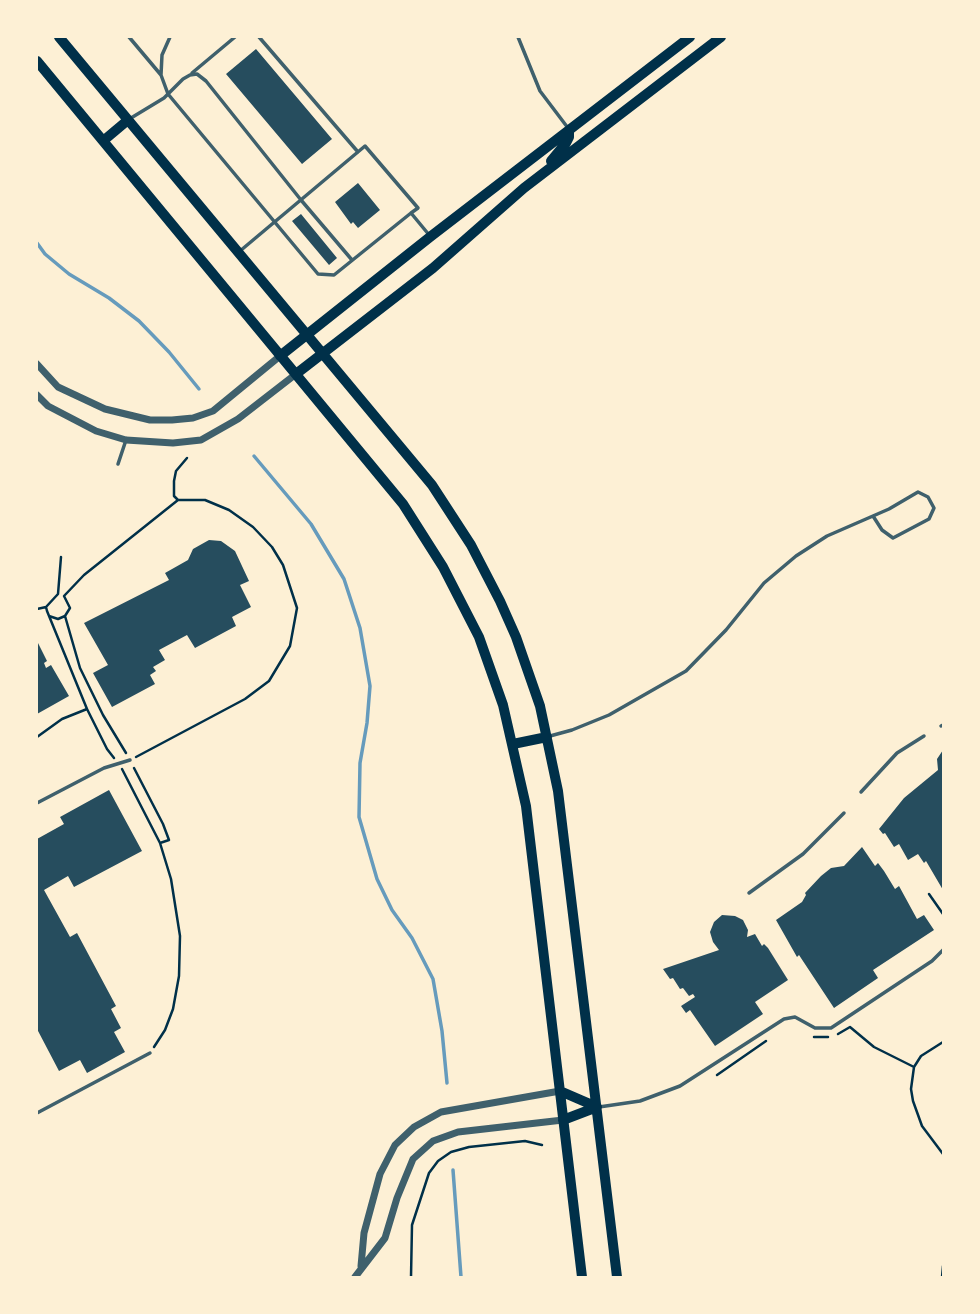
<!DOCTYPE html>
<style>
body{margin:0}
#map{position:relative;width:980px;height:1314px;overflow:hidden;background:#fdf0d5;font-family:Inter,sans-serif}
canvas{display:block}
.frame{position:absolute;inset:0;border:38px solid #fdf0d5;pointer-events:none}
</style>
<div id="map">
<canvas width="980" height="1314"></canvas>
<div class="frame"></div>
</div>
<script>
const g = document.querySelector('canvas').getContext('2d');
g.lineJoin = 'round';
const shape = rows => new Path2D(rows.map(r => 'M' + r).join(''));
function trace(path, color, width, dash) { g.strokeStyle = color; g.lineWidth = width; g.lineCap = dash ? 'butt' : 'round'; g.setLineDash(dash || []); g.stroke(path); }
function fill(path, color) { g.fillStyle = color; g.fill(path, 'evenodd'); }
trace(shape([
 [37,243,45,254,69,274,109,298,139,321,169,352,199,389],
 [254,456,311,524,344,579,360,628,370,686,367,723,360,763,359,817,377,879,392,910,412,938,433,979,442,1031,447,1083],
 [453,1170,461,1277]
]), '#669bbc', 3.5);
fill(shape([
 [256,49,332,139,302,164,226,74],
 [358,183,380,210,358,228,353,222,351,224,335,202],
 [301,214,337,258,329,265,292,221],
 [209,540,221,541,235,551,249,581,240,585,251,607,232,617,236,626,195,648,187,635,159,650,165,660,153,667,156,671,150,675,155,684,112,707,93,673,108,665,84,623,169,580,165,573,188,560,193,549],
 [37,641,47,661,44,663,46,668,51,665,69,696,37,714],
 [943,750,943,890,926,861,924,863,918,854,908,860,899,844,894,847,885,833,883,834,879,829,904,798,938,770,937,759],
 [109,790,142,851,74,887,68,876,44,890,70,937,77,933,116,1006,111,1009,121,1028,114,1032,125,1052,87,1073,80,1060,59,1071,37,1029,37,839,64,824,60,817],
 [862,847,875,866,878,863,884,871,895,889,899,886,917,919,924,915,934,930,873,970,878,978,834,1008,799,955,797,957,776,920,802,902,806,895,805,893,821,876,831,868,844,866],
 [722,915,735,916,743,920,748,930,747,937,755,934,762,946,764,944,768,948,788,980,755,1002,763,1014,715,1046,690,1010,686,1013,681,1006,695,997,693,994,689,996,683,988,680,989,673,978,670,979,663,969,719,950,713,942,710,932,714,922]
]), '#264d5e');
trace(shape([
 [178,500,174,496,174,481,176,471,187,458],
 [61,557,58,594,46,607,47,611,87,709,107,749,114,758],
 [37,609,46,607],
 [49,616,58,619,65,616],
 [37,737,62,719,87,709],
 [126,753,103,715,80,668,65,616,70,608,64,596,84,575,178,500,205,500,229,510,253,527,272,547,283,565,297,608,290,646,269,681,245,699,136,757],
 [134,768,163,824,169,840,160,843,171,879,180,936,179,976,173,1009,165,1030,154,1047],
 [122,769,160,843],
 [929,894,943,914],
 [838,1034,850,1027,874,1047,914,1067],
 [814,1037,828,1037],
 [943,1042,921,1056,914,1067,911,1089,913,1101,922,1126,943,1154],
 [717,1075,766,1041],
 [411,1277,412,1225,429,1173,438,1161,451,1152,469,1147,525,1141,542,1145],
 [942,1277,943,1266]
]), '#003049', 2.5);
trace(shape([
 [129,37,161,75],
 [170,37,162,55,161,75,168,94,318,274,334,275,411,213],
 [259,37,358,152],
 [518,37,540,91,568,128],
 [192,73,235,37],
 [131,118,164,98,183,79,190,75,197,74,206,81,301,200,352,260],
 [240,251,365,146,418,208,411,213,430,236],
 [118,464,126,440],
 [941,726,943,725],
 [550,736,572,730,609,715,686,671,726,630,764,583,796,556,827,536,889,509,918,492,928,497,934,508,929,519,893,538,882,530,873,516],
 [861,792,897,753,924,736],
 [37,803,104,768,130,760],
 [749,893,803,854,844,813],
 [599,1107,640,1101,680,1086,784,1019,795,1017,815,1028,831,1028,932,961,943,950],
 [37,1113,150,1053]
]), '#3f606c', 3.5);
trace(shape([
 [37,364,58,387,105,409,150,420,172,420,193,418,213,411,280,356],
 [37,395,48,406,96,431,126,440,173,443,201,440,238,419,296,374],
 [361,1266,364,1233,380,1174,395,1145,414,1127,441,1112,560,1091],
 [355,1277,385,1238,397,1198,413,1159,433,1141,458,1132,563,1120]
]), '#3f606c', 7);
trace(shape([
 [59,37,432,485,471,545,500,601,516,637,540,706,558,791,617,1277],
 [37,61,403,504,443,567,479,637,503,705,526,806,582,1277],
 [103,141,128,120],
 [551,161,566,143,569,137,569,130],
 [280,356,430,237,690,37],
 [296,374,433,268,524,188,721,37],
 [513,744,547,737],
 [560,1091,597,1107],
 [563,1120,597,1107]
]), '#003049', 10);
</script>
